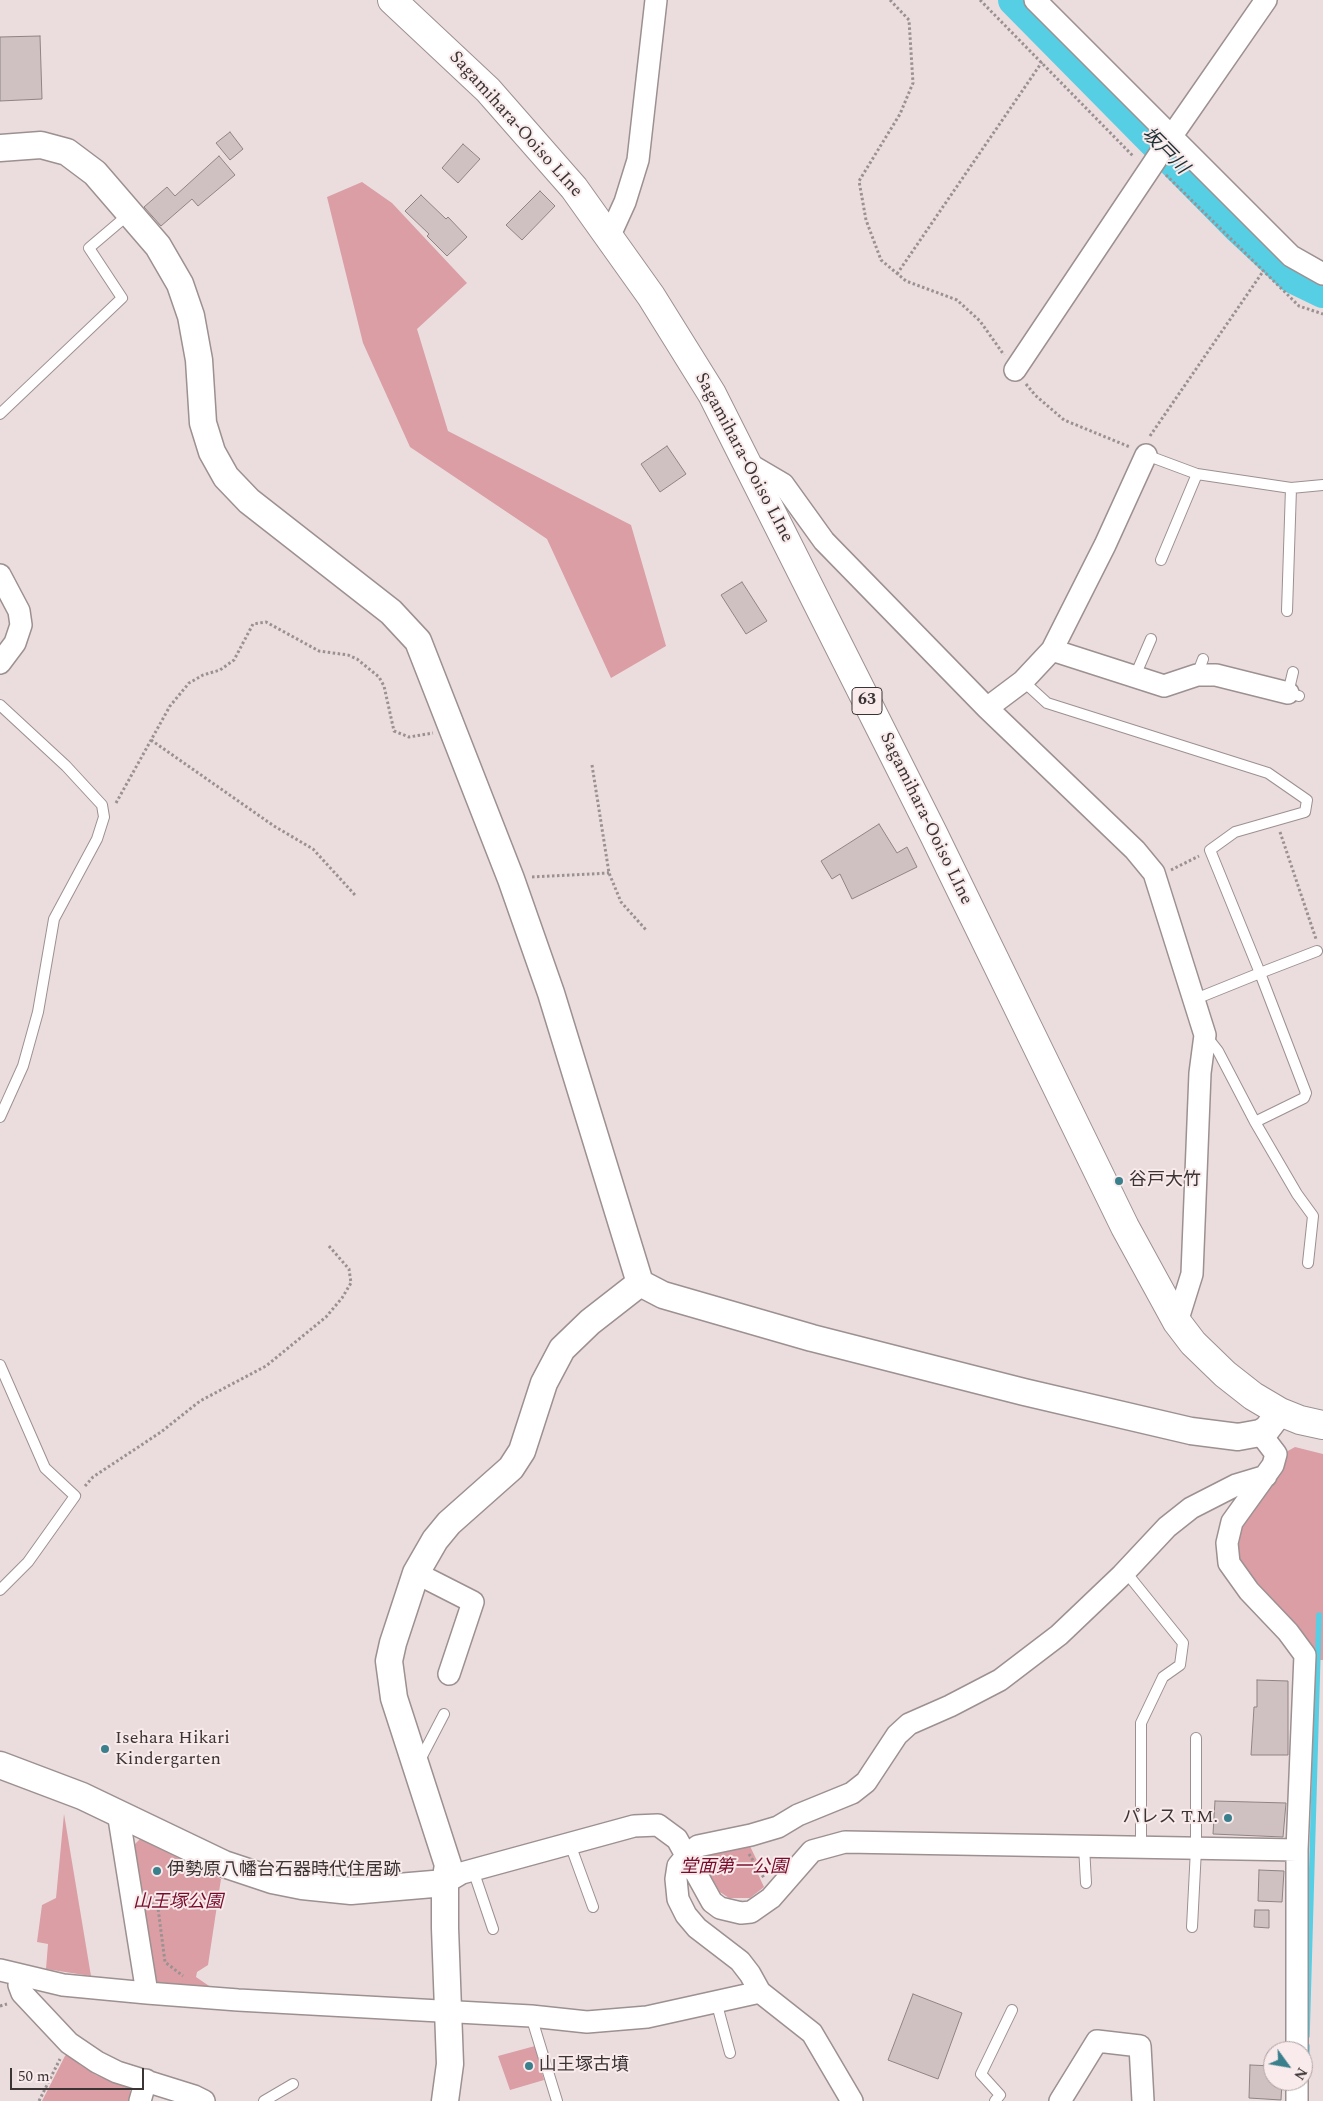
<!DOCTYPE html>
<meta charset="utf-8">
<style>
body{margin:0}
#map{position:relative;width:1323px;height:2101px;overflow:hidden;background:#ebddde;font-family:Spectral,serif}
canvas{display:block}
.north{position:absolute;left:1263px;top:2041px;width:50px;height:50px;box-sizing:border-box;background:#f9eaeb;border:1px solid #ada1a2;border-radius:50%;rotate:122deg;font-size:14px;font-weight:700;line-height:20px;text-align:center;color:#3a3435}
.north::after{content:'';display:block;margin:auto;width:18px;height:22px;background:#3a7f8c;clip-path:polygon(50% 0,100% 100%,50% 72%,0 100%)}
.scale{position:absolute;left:10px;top:2068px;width:134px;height:22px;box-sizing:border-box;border:2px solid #3a3435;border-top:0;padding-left:6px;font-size:15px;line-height:18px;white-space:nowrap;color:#3a3435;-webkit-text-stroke:4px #f9eaeb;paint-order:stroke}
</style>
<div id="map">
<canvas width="1323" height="2101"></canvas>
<div class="north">N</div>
<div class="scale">50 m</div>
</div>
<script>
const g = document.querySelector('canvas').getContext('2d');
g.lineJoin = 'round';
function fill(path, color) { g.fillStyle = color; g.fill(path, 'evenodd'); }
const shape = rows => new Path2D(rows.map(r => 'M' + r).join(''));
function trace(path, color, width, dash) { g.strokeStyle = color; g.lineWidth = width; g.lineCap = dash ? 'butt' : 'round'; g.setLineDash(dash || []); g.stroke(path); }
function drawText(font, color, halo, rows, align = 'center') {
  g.font = font + ' Spectral,"Noto Sans JP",serif'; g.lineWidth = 4; g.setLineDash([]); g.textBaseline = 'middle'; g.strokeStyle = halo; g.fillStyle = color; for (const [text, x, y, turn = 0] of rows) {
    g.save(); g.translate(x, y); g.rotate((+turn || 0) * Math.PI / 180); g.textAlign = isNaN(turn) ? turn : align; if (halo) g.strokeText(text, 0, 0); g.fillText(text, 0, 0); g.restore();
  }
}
fill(shape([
 [362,182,392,203,467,283,417,329,448,431,631,525,666,646,611,678,547,539,410,447,363,343,327,197],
 [1295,1447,1323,1454,1323,1660,1319,1660,1287,1615,1241,1565,1238,1553,1240,1534,1244,1523,1283,1470,1286,1452],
 [64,1814,91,1976,46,1969,48,1944,37,1942,42,1905,56,1898],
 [140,1839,221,1879,208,1965,197,1972,196,1977,215,1990,159,1987,151,1978,131,1848],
 [748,1842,761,1869,757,1872,764,1887,750,1898,729,1898,720,1892,703,1863,711,1850],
 [535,2046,544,2080,510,2090,498,2056],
 [69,2052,80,2065,96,2075,129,2088,135,2101,42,2101,65,2056]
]), '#da9ea4');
trace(shape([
 [1307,2036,1319,1615],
 [1306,2084,1307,2046]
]), '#56cee4', 5.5);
trace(shape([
 [1014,0,1238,227,1292,277,1323,292]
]), '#56cee4', 32);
const building = shape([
 [40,36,42,99,0,101,0,37,40,36],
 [230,132,243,149,230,160,216,143,230,132],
 [463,144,480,159,458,183,442,168,463,144],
 [219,156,235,175,198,206,192,199,161,226,144,207,167,187,175,196,219,156],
 [540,191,555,206,522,240,506,225,540,191],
 [421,195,446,219,448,217,467,237,447,256,427,236,429,234,405,211,421,195],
 [667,446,686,474,660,492,641,464,667,446],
 [742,582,767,621,746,634,721,595,742,582],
 [879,824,897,853,907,847,917,867,852,899,840,874,832,879,821,861,879,824],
 [1257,1680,1288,1681,1288,1755,1251,1755,1254,1707,1257,1707,1257,1680],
 [1215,1801,1286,1803,1283,1837,1213,1834,1215,1801],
 [1259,1870,1284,1871,1282,1902,1258,1901,1259,1870],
 [1255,1910,1269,1910,1269,1928,1254,1927,1255,1910],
 [913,1994,962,2013,938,2079,888,2060,913,1994],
 [1250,2065,1273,2066,1273,2081,1282,2081,1281,2100,1249,2098,1250,2065]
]);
fill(building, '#cfc1c2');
trace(building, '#908384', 1);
const service = shape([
 [0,414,122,298,89,248,129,214],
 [1146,455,1197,474,1291,488,1323,485],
 [1161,560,1197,474],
 [1287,611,1291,488],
 [1293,672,1288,693,1299,696],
 [1197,675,1203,659],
 [1135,676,1151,639],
 [1023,681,1047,703,1268,773,1307,800,1305,812,1235,832,1210,850,1260,973,1193,1000],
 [0,705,66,766,102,805,104,817,97,839,54,919,38,1012,23,1066,0,1117],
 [1207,1037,1218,1051,1255,1122,1297,1194,1313,1216,1308,1263],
 [1255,1122,1304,1098,1306,1093,1260,973,1317,951],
 [0,1365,45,1468,75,1496,28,1562,0,1590],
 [1125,1571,1183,1643,1180,1665,1163,1677,1141,1723,1141,1848],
 [419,1762,444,1714],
 [570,1844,593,1907],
 [1084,1846,1086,1883],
 [473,1870,493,1929],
 [1192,1927,1196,1849,1196,1738],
 [716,2001,730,2053],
 [531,2016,557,2101],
 [264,2101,293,2084],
 [995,2101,1000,2095,981,2074,1012,2010]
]);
const minor = shape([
 [1035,0,1291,256,1323,274],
 [610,235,625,202,638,160,656,0],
 [1015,370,1171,137,1266,0],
 [749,464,783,484,824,541,987,708,1135,850,1154,873,1205,1035,1200,1073,1192,1274,1177,1322],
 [0,575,19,611,21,625,15,643,0,663],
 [1052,650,1164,686,1197,675,1216,675,1288,693],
 [987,708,1023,681,1052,650,1105,545,1146,455],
 [416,1573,473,1602,449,1674],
 [118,1812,147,1993],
 [445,1883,462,1873,473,1870,634,1826,658,1825,677,1839,712,1902,720,1908,741,1913,751,1912,771,1898,812,1851,845,1842,1297,1850,1305,1655,1288,1632,1249,1591,1229,1563,1227,1543,1232,1522,1273,1465,1276,1454,1260,1433],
 [0,1970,63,1985,147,1993,238,2000,531,2016,587,2022,647,2017,760,1992,812,2033,852,2101],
 [21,1976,19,1985,22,1993,69,2043,97,2062,117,2072,194,2096,204,2101],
 [760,1992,750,1974,740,1961,697,1928,686,1915,678,1899,676,1879,678,1866,687,1855,698,1846,751,1835,778,1827,798,1815,852,1793,866,1782,897,1735,909,1724,950,1706,1000,1680,1059,1635,1122,1575,1167,1527,1191,1508,1236,1485,1266,1476],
 [1297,2051,1297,1850],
 [140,2101,146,2080],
 [1060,2101,1097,2041,1140,2046,1143,2101],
 [1297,2101,1297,2081]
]);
const tertiary = shape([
 [0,148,41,145,67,152,95,173,158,246,180,284,191,316,199,360,203,423,212,452,226,477,249,501,391,612,418,641,511,879,551,993,640,1283,663,1295,812,1338,1024,1392,1191,1431,1238,1437,1260,1433,1267,1429,1280,1412],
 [0,1765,82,1796,224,1864,272,1880,302,1886,351,1891,445,1883],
 [445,2101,450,2064,445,1928,445,1883,448,1865,394,1698,389,1661,393,1643,416,1573,435,1540,449,1523,511,1468,522,1451,544,1383,562,1349,590,1322,640,1283]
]);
const primary = shape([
 [392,0,488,90,574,188,651,296,712,394,933,833,1125,1227,1177,1322,1193,1343,1225,1374,1253,1396,1280,1412,1300,1420,1323,1425]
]);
trace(service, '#9d9091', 12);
trace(minor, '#9d9091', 24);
trace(tertiary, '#9d9091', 29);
trace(primary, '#9d9091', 30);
trace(shape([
 [890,0,909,20,913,83,900,114,859,181,866,220,881,260,906,281,957,300,980,321,1004,355],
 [980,0,1134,157],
 [1166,175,1299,306,1323,314],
 [897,274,1042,62],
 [1026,384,1035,395,1064,420,1130,447],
 [1150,436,1264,270],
 [151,740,274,826,313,849,355,895],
 [592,765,609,873,621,902,647,931],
 [116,803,170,706,189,683,203,675,220,670,234,660,253,624,266,622,319,651,348,655,357,659,379,677,384,686,394,731,409,737,433,733],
 [1280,832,1316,939],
 [1171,870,1199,856],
 [532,877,609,873],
 [85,1486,93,1477,161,1432,200,1401,266,1366,326,1317,342,1298,351,1283,349,1269,328,1245],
 [749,1854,764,1878],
 [151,1903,158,1908,165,1962,183,1976],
 [0,2006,7,2004],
 [39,2101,60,2059]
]), '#9b9192', 3, [2.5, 2.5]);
trace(service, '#fff', 10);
trace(minor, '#fff', 21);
trace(tertiary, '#fff', 26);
trace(primary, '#fff', 28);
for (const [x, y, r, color] of [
 [1119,1181,5,"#3a7f8c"],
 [105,1749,5,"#3a7f8c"],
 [1228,1818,5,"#3a7f8c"],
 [157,1871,5,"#3a7f8c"],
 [529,2066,5,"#3a7f8c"]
]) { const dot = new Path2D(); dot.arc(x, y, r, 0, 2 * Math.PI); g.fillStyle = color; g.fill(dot); trace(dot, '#f9eaeb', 2); }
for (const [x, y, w] of [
 [867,701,30]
]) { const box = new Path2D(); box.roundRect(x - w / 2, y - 13.5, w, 27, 4); g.fillStyle = '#f9eaeb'; g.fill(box); trace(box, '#3a3435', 1); }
drawText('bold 16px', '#3a3435', null, [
 ["63",867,701]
]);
drawText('18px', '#3a3435', '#f9eaeb', [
 ["Sagamihara-Ooiso LIne",515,125,48],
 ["Sagamihara-Ooiso LIne",743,458,62],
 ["Sagamihara-Ooiso LIne",925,819,64]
]);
drawText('18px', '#3a3435', '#f9eaeb', [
 ["谷戸大竹",1129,1181],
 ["Isehara Hikari",115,1739],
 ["Kindergarten",115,1760],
 ["パレス T.M.",1218,1818,"right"],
 ["伊勢原八幡台石器時代住居跡",167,1871],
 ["山王塚古墳",539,2066]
], 'left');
drawText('italic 18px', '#780b2c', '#f9eaeb', [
 ["堂面第一公園",734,1868],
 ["山王塚公園",178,1903]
]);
drawText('italic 19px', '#1a2f33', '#f9eaeb', [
 ["坂戸川",1164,152,45]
]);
</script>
